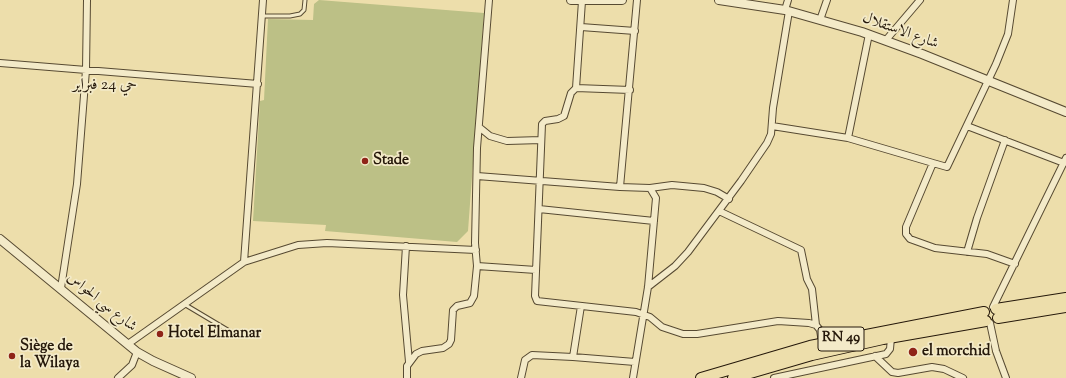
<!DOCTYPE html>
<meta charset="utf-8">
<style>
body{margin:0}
canvas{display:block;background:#eddeab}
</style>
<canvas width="1066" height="378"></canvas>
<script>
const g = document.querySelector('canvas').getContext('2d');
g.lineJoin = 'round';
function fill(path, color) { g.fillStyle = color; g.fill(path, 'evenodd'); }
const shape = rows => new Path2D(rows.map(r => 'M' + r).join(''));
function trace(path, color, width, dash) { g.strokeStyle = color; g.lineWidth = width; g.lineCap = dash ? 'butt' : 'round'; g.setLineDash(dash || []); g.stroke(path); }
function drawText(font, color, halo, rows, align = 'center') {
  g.font = font + ' "Sorts Mill Goudy",Amiri,serif'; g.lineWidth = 3.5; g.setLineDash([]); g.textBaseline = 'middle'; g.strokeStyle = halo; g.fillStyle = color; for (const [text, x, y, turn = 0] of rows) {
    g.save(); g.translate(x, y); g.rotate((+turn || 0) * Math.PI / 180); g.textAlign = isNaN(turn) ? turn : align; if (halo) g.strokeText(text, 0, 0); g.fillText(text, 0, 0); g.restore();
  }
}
fill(shape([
 [319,0,484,13,468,231,457,242,325,231,326,225,253,221,260,101,264,100,268,19,313,20,314,4]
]), '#bcc086');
const service = shape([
 [261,16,290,16,300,14,304,10,305,0],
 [184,304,236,335]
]);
const minor = shape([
 [1013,0,1008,34,996,64,947,167,933,163,906,227,906,234,910,239,935,248,987,254,1015,264],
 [785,10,788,0],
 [820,20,827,0],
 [581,27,635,31],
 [886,40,920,0],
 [0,63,258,84],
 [576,88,582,1],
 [630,90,576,88,571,93,564,116,558,119,545,121,542,124,535,296,537,301,636,312,650,317,662,327,683,334,697,334,778,321,809,323,816,325,820,330,822,343],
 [772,126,848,138,933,163],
 [967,126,1064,163],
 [479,127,490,136,507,141,541,140],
 [848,138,869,34],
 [477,176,620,187],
 [650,188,672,185,704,188,717,192,729,199],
 [539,209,654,221],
 [719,211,801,250,807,279,812,289,816,325],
 [406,246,403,295,409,362],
 [967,252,977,218,1005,140],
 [244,262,298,245,327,243,476,250],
 [477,266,536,270],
 [648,287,675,266,688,252,741,181,767,143,771,134,773,108,789,11],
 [61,288,77,184,86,70,87,0],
 [993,307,1066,158],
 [990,323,996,351,1006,378],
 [128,344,244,262,263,0],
 [875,356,892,372,898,373,932,367,944,369,963,378],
 [573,357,635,362],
 [118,378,132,365,137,352],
 [407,378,407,366,416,354,422,351,443,348,449,344,451,340,453,310,457,306,470,303,474,296,477,266,475,243,477,148,489,0],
 [521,378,525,360,532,355,573,357,581,306],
 [633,378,648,287,656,198,650,188,620,187,637,0],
 [774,378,886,354,890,349,891,338]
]);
const tertiary = shape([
 [571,0,622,0],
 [719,0,785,10,862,32,922,54,1066,112],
 [0,239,137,352,153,361,191,378]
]);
const primary = shape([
 [996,309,1066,298],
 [998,318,1066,307],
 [701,378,810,346,984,312],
 [733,378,812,355,883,339,986,321]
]);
trace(service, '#574a32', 5);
trace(minor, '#574a32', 8);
trace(tertiary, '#574a32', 10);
trace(primary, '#25180a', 12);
trace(service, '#f3eac8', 3);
trace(minor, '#f3eac8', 6);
trace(tertiary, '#f3eac8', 8);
trace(primary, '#eddeab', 10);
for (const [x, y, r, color] of [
 [365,161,4,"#8f2418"],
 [160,334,4,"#8f2418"],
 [913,352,5,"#8f2418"],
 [12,356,4,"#8f2418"]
]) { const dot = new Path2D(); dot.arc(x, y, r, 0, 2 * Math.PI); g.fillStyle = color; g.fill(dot); trace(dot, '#f3eac8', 1.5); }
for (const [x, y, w] of [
 [841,339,46]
]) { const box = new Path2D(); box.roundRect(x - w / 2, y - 12, w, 24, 3); g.fillStyle = '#f3eac8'; g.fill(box); trace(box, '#25180a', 1); }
drawText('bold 14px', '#25180a', null, [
 ["RN 49",841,339]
]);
drawText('15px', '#25180a', '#f3eac8', [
 ["شارع الاستقلال",900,32,20],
 ["شارع سي الحواس",101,303,39]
]);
drawText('bold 15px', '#25180a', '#f3eac8', [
 ["Stade",373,161],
 ["Hotel Elmanar",168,334],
 ["Siège de",20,347],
 ["la Wilaya",20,364],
 ["el morchid",922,352]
], 'left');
drawText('16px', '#25180a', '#f3eac8', [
 ["حي 24 فبراير",105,86]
]);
</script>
